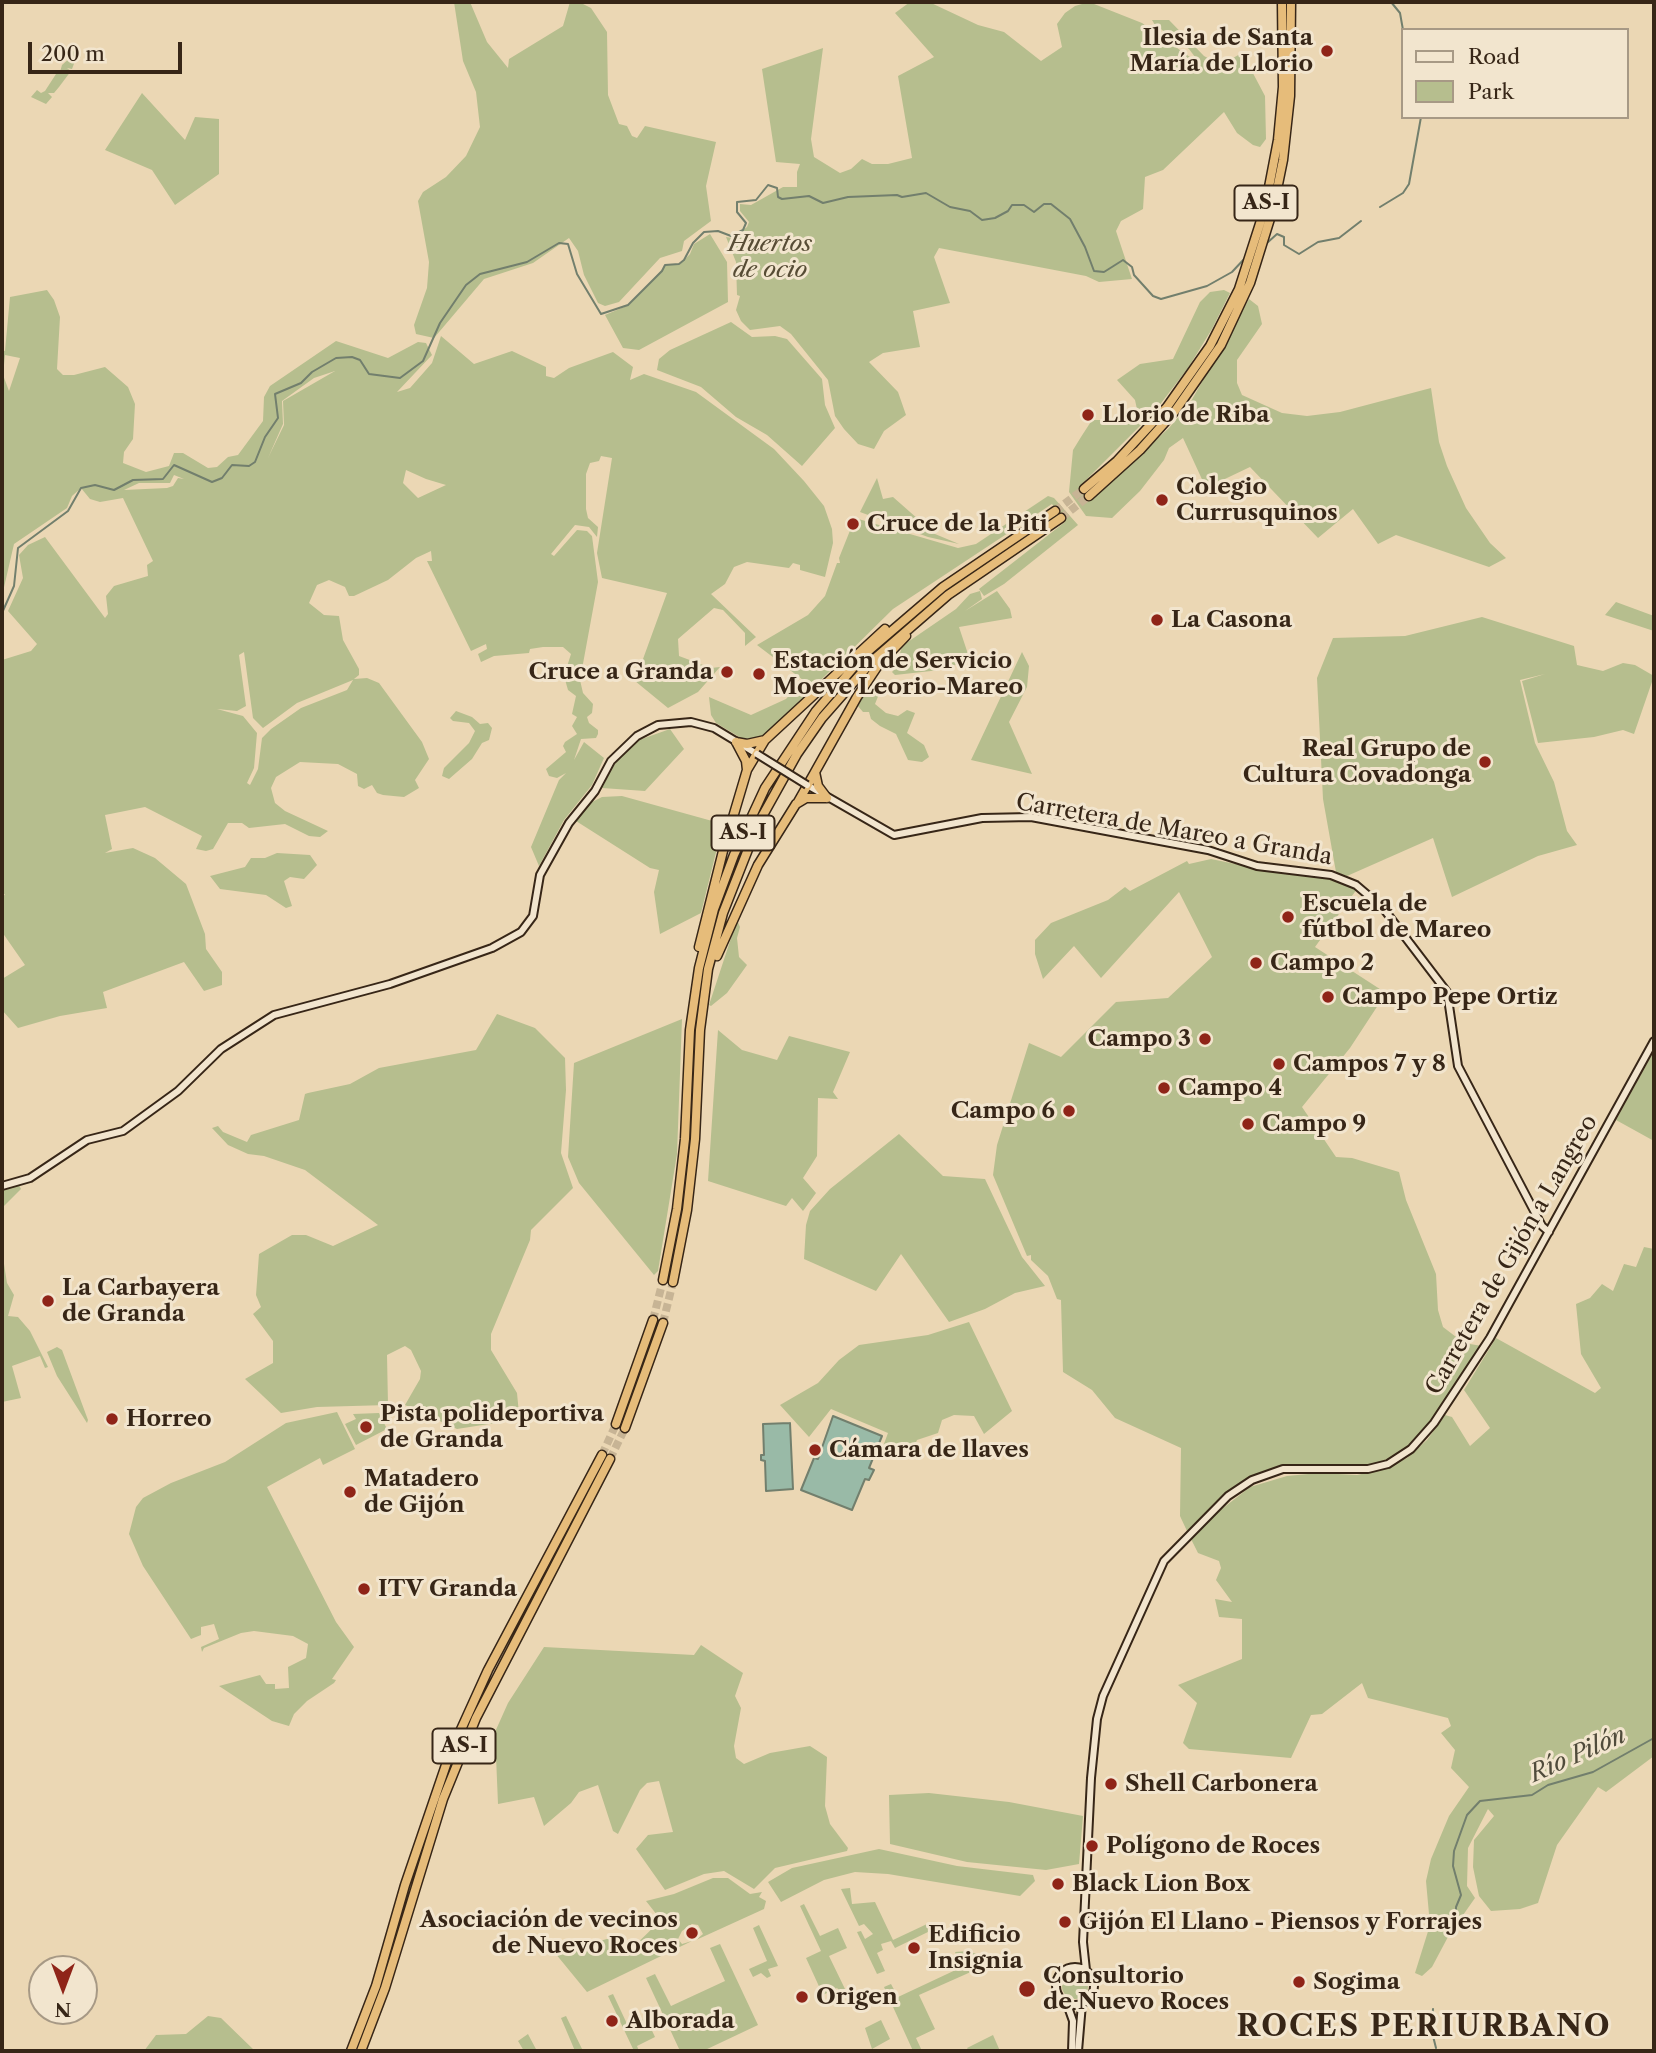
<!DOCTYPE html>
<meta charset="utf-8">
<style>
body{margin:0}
#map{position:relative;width:1656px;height:2053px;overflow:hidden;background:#ebd7b4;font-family:"Libre Caslon Text",serif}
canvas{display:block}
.frame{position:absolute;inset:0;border:4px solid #372617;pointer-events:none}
.legend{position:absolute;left:1401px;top:28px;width:228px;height:91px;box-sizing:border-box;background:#f2e5ce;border:2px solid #a79985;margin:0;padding:9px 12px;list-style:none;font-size:21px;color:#372617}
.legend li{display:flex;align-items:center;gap:14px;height:35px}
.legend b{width:35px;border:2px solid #a79985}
.north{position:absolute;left:28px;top:1955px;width:70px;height:70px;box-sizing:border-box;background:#f2e5ce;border:2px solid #a79985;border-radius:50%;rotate:180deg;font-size:19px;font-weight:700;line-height:28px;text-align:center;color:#372617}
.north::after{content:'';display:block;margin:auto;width:24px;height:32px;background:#8f2418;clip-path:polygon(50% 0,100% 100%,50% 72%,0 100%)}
.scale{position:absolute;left:28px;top:42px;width:154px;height:32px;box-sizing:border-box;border:4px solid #372617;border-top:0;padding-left:9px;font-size:21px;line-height:24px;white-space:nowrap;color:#372617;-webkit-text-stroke:5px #f2e5ce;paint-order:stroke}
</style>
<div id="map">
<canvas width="1656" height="2053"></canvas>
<div class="frame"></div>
<ul class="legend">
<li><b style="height:9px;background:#f2e5ce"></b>Road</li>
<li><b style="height:19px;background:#b6be8e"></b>Park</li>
</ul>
<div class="north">N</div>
<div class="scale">200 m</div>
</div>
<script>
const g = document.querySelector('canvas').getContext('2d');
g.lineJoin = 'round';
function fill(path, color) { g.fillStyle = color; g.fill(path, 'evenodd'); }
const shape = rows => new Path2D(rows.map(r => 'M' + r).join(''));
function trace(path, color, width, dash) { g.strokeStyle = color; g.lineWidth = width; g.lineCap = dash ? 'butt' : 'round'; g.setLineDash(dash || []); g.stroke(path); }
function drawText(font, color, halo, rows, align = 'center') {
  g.font = font + ' "Libre Caslon Text",serif'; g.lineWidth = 6; g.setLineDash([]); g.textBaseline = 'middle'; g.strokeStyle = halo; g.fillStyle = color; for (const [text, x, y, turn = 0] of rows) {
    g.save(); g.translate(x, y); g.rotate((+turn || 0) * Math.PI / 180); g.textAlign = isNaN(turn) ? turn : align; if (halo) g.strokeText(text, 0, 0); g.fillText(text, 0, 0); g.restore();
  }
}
fill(shape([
 [454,2,470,2,487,42,508,68,509,59,563,26,570,2,579,2,591,8,607,32,608,95,619,124,627,126,632,136,637,138,645,126,716,142,706,186,711,221,684,241,682,251,660,258,619,302,605,306,598,303,584,275,578,251,569,238,533,263,484,279,434,338,416,334,414,325,427,288,429,262,418,201,423,192,446,177,466,156,480,127,476,92,463,61],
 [910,2,929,2,978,25,1004,32,1041,61,1062,47,1057,24,1065,13,1075,6,1089,2,1142,23,1201,65,1189,49,1155,25,1152,20,1169,20,1204,56,1221,65,1240,54,1246,60,1265,96,1266,139,1260,147,1253,145,1237,133,1224,112,1163,170,1145,177,1143,209,1121,221,1116,231,1132,279,1099,282,1086,276,939,248,934,257,950,303,913,311,920,347,883,353,869,362,898,392,906,415,884,431,874,449,858,444,844,429,835,416,828,380,791,334,780,326,750,330,741,321,736,310,740,296,737,295,736,262,726,237,732,238,747,227,749,222,740,211,740,204,751,205,783,187,797,187,797,172,800,164,776,162,762,69,823,48,811,139,814,157,840,173,851,169,862,159,872,164,888,164,912,158,898,76,934,57,895,13],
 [68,47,81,57,75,61,72,69,67,68,71,71,59,87,54,93,48,93,52,97,46,104,31,97,37,90,41,93,45,91,56,74,60,72,62,65,71,57],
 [142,93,185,140,195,117,219,119,219,174,175,205,152,170,105,150],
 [710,234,727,262,728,302,639,350,623,348,605,315,629,305,666,265,679,265,690,254,694,244],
 [47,290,54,300,60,317,57,369,63,375,74,375,105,367,128,387,135,404,133,439,124,452,123,463,146,472,169,466,174,453,183,453,208,468,217,467,228,457,238,455,263,421,264,397,270,386,336,341,388,358,418,342,426,343,432,355,397,392,410,388,432,363,441,336,474,364,512,351,546,367,546,376,554,378,569,368,613,352,633,367,630,380,644,374,696,392,774,449,804,481,824,506,832,529,833,543,825,577,800,570,800,565,793,563,789,568,747,562,734,567,725,584,711,594,756,637,745,646,745,633,723,610,714,608,678,639,679,656,711,668,720,667,698,692,668,708,635,681,667,593,602,578,597,553,612,458,601,456,599,461,590,463,586,474,586,509,588,518,598,527,597,537,589,527,575,525,551,554,554,556,577,530,587,531,592,536,598,582,580,680,583,693,593,704,592,713,587,717,589,723,598,730,598,734,596,738,581,739,574,760,584,742,604,758,592,785,564,820,539,866,531,847,559,780,566,773,557,778,549,776,546,769,566,752,563,746,565,742,577,734,572,726,577,717,572,714,576,696,568,690,564,676,571,654,563,647,543,647,530,649,529,653,494,656,481,662,478,654,487,649,486,644,471,651,427,561,432,561,431,551,416,558,388,580,354,596,349,596,345,587,329,580,317,585,309,603,324,615,339,616,343,640,359,669,359,675,354,679,367,678,379,683,422,742,429,759,415,780,419,788,404,797,383,795,377,793,372,785,364,789,358,786,357,774,338,764,300,762,276,777,271,788,275,803,285,811,328,831,320,837,309,836,285,824,249,828,242,823,228,823,213,849,206,851,196,849,202,836,145,807,105,815,112,849,105,853,133,848,155,858,186,884,205,934,206,949,222,972,222,985,204,991,184,962,103,992,107,1008,60,1016,18,1028,2,1010,2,979,25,965,2,932,2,899,5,894,2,894,2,660,31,651,37,644,8,611,23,578,19,555,28,545,45,537,105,618,108,614,106,596,114,586,148,576,147,565,153,561,123,498,100,502,90,499,81,488,72,496,67,508,14,544,2,596,2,350,5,351,10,297],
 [5,355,20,358,9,391,3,375],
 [335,371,283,401,284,425,268,458,283,424,282,401,314,378],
 [406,470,426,479,446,485,418,498,403,483],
 [174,475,184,479,178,478,173,486,167,488,124,490,139,483,170,483],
 [244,652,253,718,263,728,297,703,353,680,347,690,301,708,271,729,262,738,258,769,250,785,247,783,254,768,257,733,243,716,217,709,237,711,246,706,239,655],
 [1224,290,1230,293,1212,329,1188,368,1155,411,1081,485,1091,500,1169,428,1190,403,1249,299,1258,306,1262,324,1237,360,1237,383,1242,395,1282,413,1307,416,1340,412,1431,388,1439,442,1447,466,1466,508,1490,543,1506,558,1489,567,1396,535,1378,544,1353,509,1318,538,1250,467,1206,488,1183,438,1169,448,1164,460,1140,491,1112,518,1086,516,1069,492,1073,450,1081,437,1092,420,1123,420,1138,414,1135,400,1117,380,1140,364,1173,359,1200,302,1210,292],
 [731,322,752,337,775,336,787,339,822,379,825,405,835,428,802,466,767,435,736,417,701,387,657,370,659,359,670,350],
 [877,478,883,499,893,497,935,534,959,544,928,537,860,512],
 [1048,496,1054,498,1078,525,1004,584,984,596,979,589,1065,522,1052,504,893,609,764,736,757,740,741,738,716,723,711,715,709,697,751,715,786,699,803,680,757,645,808,615,825,596,837,563,840,563,839,558,855,518,958,548,976,544],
 [980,591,982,599,965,611,997,591,1010,609,1012,618,959,627,970,660,940,670,895,675,892,672,903,660,899,657,902,646,956,609,970,594],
 [1616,602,1654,616,1654,631,1605,615],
 [1482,617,1574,646,1577,665,1603,671,1623,663,1635,665,1654,676,1634,734,1623,730,1594,737,1538,743,1522,681,1545,674,1520,680,1535,743,1554,782,1567,831,1577,845,1538,856,1452,897,1433,838,1347,876,1336,872,1323,799,1317,678,1333,638,1405,636],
 [1022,652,1029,666,1027,687,1009,722,1032,774,971,760],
 [873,688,879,694,875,704,886,713,898,716,907,710,915,713,907,733,924,745,929,757,922,762,908,760,896,734,880,726,871,719,869,712,863,712,857,705,868,690],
 [456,711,472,717,480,724,488,723,492,728,489,740,482,743,472,759,449,779,442,776,444,768,469,743,475,731,469,723,453,721,450,718],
 [670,729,684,749,645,791,602,788,614,765,626,751,639,740],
 [622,796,723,824,701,913,660,934,654,892,659,870,650,868,576,821,590,803,602,797],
 [277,853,310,855,317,865,304,879,290,877,284,881,292,906,286,908,266,895,220,889,210,876,245,867,251,858,265,858],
 [1211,859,1265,870,1336,878,1357,889,1315,947,1386,993,1350,1048,1302,1107,1336,1157,1352,1158,1399,1172,1406,1200,1436,1274,1438,1310,1443,1327,1464,1343,1482,1346,1434,1417,1409,1446,1388,1459,1366,1466,1308,1464,1272,1469,1234,1488,1187,1531,1180,1516,1181,1448,1115,1418,1092,1390,1063,1372,1061,1300,1057,1299,1048,1276,1031,1260,1031,1255,1027,1256,993,1175,997,1145,1029,1043,1061,1057,1116,1002,1168,998,1212,957,1179,892,1101,978,1074,946,1043,979,1035,954,1035,940,1051,923,1108,900,1125,887,1130,891,1187,861,1189,864],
 [737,920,740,927,737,938,739,957,747,965,727,993,711,1006,709,1005],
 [497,1014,535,1028,565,1058,566,1090,561,1153,573,1188,531,1230,530,1240,491,1334,491,1350,517,1393,519,1414,508,1421,457,1429,405,1405,420,1379,421,1371,411,1350,405,1346,387,1355,388,1405,317,1407,281,1413,245,1379,273,1363,273,1341,253,1314,261,1307,256,1295,259,1254,292,1235,306,1235,333,1246,378,1225,305,1170,264,1156,248,1154,228,1145,212,1128,218,1126,223,1132,247,1142,251,1135,299,1120,305,1094,308,1093,350,1084,379,1068,476,1050],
 [682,1019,677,1154,658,1271,654,1275,579,1183,568,1157,574,1063],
 [718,1030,742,1050,777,1060,789,1036,850,1052,833,1092,838,1099,818,1098,817,1156,803,1178,816,1193,803,1211,792,1198,786,1206,708,1181],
 [1654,1051,1654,1141,1616,1120],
 [899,1134,943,1176,985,1179,1022,1257,1045,1286,1015,1293,985,1309,949,1322,901,1254,876,1291,804,1259,806,1225,810,1211,830,1189],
 [19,1185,21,1189,2,1208,2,1190],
 [1644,1247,1654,1249,1654,1756,1606,1792,1598,1787,1557,1845,1538,1903,1520,1909,1491,1911,1479,1896,1473,1867,1474,1840,1494,1816,1488,1809,1468,1848,1467,1886,1475,1898,1449,1935,1432,1967,1422,1976,1415,1973,1430,1925,1426,1881,1431,1859,1449,1816,1469,1787,1451,1768,1455,1750,1441,1733,1451,1726,1448,1718,1368,1698,1362,1683,1322,1714,1311,1715,1291,1758,1189,1749,1183,1743,1197,1703,1178,1685,1242,1659,1242,1619,1219,1617,1215,1599,1232,1602,1216,1580,1221,1568,1219,1561,1198,1553,1191,1539,1218,1512,1250,1487,1287,1476,1319,1473,1357,1475,1385,1469,1407,1458,1427,1440,1445,1415,1452,1417,1470,1446,1490,1428,1464,1390,1496,1338,1595,1393,1601,1388,1581,1354,1576,1304,1590,1298,1602,1284,1613,1291,1624,1264,1636,1267],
 [2,1251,7,1283,14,1295,8,1316,18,1317,30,1331,48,1367,45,1368,40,1356,12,1366,21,1398,2,1402],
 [969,1322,1012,1411,984,1434,974,1416,954,1415,942,1420,938,1433,917,1440,913,1449,878,1460,888,1433,831,1409,809,1437,780,1405,818,1383,839,1360,859,1345,928,1335],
 [57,1347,62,1350,88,1420,87,1423,57,1376,47,1352],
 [337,1412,355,1449,323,1465,320,1458,267,1487,336,1622,354,1647,332,1679,336,1680,334,1683,307,1701,294,1714,289,1726,272,1721,219,1686,260,1675,266,1684,275,1684,275,1689,289,1688,288,1667,306,1658,308,1644,293,1636,254,1631,241,1633,204,1648,202,1652,201,1647,219,1639,214,1624,201,1627,201,1635,191,1639,143,1566,129,1534,136,1507,143,1498,171,1483,225,1462,286,1423],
 [379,1413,387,1429,356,1445,345,1424,356,1419,353,1414],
 [701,1645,743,1673,735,1696,741,1708,734,1746,736,1758,744,1764,770,1753,810,1746,827,1757,825,1806,830,1824,848,1848,847,1851,775,1868,754,1889,724,1871,704,1874,665,1890,636,1849,648,1835,673,1832,659,1781,647,1783,640,1790,618,1834,613,1831,598,1785,579,1792,571,1803,544,1826,534,1797,498,1804,495,1732,508,1703,544,1647,694,1655],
 [929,1793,1009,1802,1083,1816,1079,1864,1046,1870,967,1862,890,1844,889,1795],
 [879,1849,957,1866,1033,1875,1035,1881,1020,1896,888,1874,855,1872,824,1880,781,1902,768,1882,792,1868],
 [713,1878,728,1878,750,1894,762,1892,759,1897,766,1901,764,1909,696,1940,703,1934,698,1925,692,1924,682,1931,678,1939,682,1944,692,1941,587,1992,555,1953,618,1936,625,1955,661,1920,646,1901,674,1894],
 [850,1888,852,1904,875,1902,893,1940,927,1924,930,1931,895,1948,891,1941,881,1944,883,1950,877,1953,885,1971,877,1974,857,1932,861,1931,865,1939,873,1934,864,1924,859,1926,841,1889],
 [804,1904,820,1936,838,1928,847,1948,829,1956,845,1989,840,1991,837,1988,823,1995,806,1958,821,1951,800,1906],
 [759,1925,778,1966,768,1969,771,1976,767,1978,761,1973,753,1977,749,1969,767,1961,753,1928],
 [720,1944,758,2025,703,2051,680,2051,646,1978,655,1974,671,2006,725,1981,710,1948],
 [968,1951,989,1958,991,1963,919,1995,935,2029,916,2038,922,2051,913,2051,884,1987,891,1984,898,1997,962,1967,955,1952],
 '1062 1986a13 13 0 1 1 26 0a13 13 0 1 1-26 0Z',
 [613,1994,628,2026,646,2018,655,2037,637,2046,639,2051,634,2051,608,1996],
 [208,2016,221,2018,255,2051,144,2051,156,2035,186,2034],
 [566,2016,583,2051,575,2051,561,2018],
 [881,2020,890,2039,872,2049,865,2028],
 [528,2034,529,2036,537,2051,524,2051,518,2041],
 [993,2035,1000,2051,969,2051,967,2048]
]), '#b6be8e');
const water = shape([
 [833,1416,882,1436,869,1468,874,1470,869,1480,865,1479,852,1510,801,1490,814,1458,818,1459,833,1416],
 [790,1423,793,1489,766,1491,765,1461,761,1460,761,1455,764,1455,763,1424,790,1423]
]);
fill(water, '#99baa7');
trace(water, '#727f6d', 2);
trace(shape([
 [1391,2,1400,13,1403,30],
 [1380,207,1403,193,1409,184,1421,117],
 [1267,243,1277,234,1284,237,1284,245,1299,254,1318,242,1339,238,1361,221],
 [2,613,14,586,18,548,68,511,81,488,95,485,114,490,133,480,163,479,174,465,212,482,222,478,232,465,249,466,255,462,265,437,278,418,275,394,301,383,312,372,336,358,352,357,360,360,369,374,400,378,423,361,440,323,466,285,480,274,527,262,559,243,568,244,577,274,601,314,628,305,662,271,665,265,679,264,684,260,693,243,704,232,718,231,731,236,743,230,746,223,737,212,737,202,756,200,768,185,777,188,778,197,782,199,809,196,823,203,848,197,897,195,902,197,926,193,950,207,970,211,982,220,995,218,1008,211,1012,205,1024,205,1034,212,1044,204,1051,204,1070,219,1085,247,1094,271,1104,272,1123,260,1132,267,1134,275,1153,296,1161,299,1207,286,1232,272,1246,257],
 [1456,1927,1456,1907,1461,1895,1453,1866,1454,1851,1467,1815,1480,1801,1532,1795,1548,1785,1593,1772,1654,1738],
 [1433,2009,1431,2028,1436,2048]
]), '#727f6d', 2);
trace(shape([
 [1055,511,1084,489],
 [1061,518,1089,496],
 [653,1320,663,1280],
 [663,1323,673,1282],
 [602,1455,616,1424],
 [610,1459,625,1428]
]), '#c7b495', 8, [8, 4]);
const secondary = shape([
 [807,785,894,835,982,818,1031,817,1208,850,1257,866,1331,875,1356,885,1383,908,1447,992,1458,1066,1542,1226,1549,1232],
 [2,1186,30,1178,87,1140,123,1131,178,1091,221,1049,274,1015,390,984,492,948,521,932,533,916,540,875,569,823,595,791,611,761,637,736,658,725,691,722,714,728,757,754],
 '1056 1986a19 19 0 1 1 38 0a19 19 0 1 1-38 0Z',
 [1086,1970,1083,1942,1091,1778,1097,1719,1103,1696,1164,1561,1228,1496,1252,1480,1283,1469,1368,1469,1388,1464,1411,1449,1434,1423,1490,1338,1654,1041],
 [1067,2004,1073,2021,1072,2051],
 [1078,2051,1082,2004]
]);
const highway = shape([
 [1084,489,1117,461,1167,407,1210,346,1239,289,1265,208,1278,140,1283,87,1282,2],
 [1089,496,1140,450,1175,411,1221,345,1250,283,1273,209,1283,160,1290,96,1291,2],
 [736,742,747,744,765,740,885,629],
 [747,770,765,740],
 [827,798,818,786,815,772,857,697,879,664,906,636],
 [798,802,815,772],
 [699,947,723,851,747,770,746,761,736,742],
 [717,956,758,865,796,804,806,798,827,798],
 [663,1280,677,1209,685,1139,690,1030,699,968,714,909,734,855,765,788,816,711,866,653,943,587,1055,511],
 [673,1282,687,1210,695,1139,700,1030,708,969,723,913,758,824,797,754,822,718,873,660,948,595,1061,518],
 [616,1424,653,1320],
 [625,1428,663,1323],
 [351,2051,376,1986,405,1885,449,1756,488,1670,602,1455],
 [361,2051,385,1988,443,1799,476,1718,610,1459]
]);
trace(secondary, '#372617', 10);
trace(highway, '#372617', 11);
trace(secondary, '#f2e5ce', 6);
trace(highway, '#e6bc7a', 8);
const secondaryBridge = shape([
 [757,754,807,785]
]);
trace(secondaryBridge, '#372617', 10, []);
trace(secondaryBridge, '#f2e5ce', 6);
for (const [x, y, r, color] of [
 [1327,51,7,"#8f2418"],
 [1088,415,7,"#8f2418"],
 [1162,500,7,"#8f2418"],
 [853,524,7,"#8f2418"],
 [1157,620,7,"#8f2418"],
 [727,672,7,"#8f2418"],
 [759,674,7,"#8f2418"],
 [1485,762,7,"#8f2418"],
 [1288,917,7,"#8f2418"],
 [1256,963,7,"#8f2418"],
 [1328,997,7,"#8f2418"],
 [1205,1039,7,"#8f2418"],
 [1279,1064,7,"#8f2418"],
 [1164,1088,7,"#8f2418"],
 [1069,1111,7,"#8f2418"],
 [1248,1124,7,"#8f2418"],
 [48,1301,7,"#8f2418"],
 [112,1419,7,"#8f2418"],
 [366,1427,7,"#8f2418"],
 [815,1450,7,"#8f2418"],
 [350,1492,7,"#8f2418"],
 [364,1589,7,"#8f2418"],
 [1111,1784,7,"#8f2418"],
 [1092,1846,7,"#8f2418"],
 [1058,1884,7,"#8f2418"],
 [1065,1922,7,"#8f2418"],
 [692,1933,7,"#8f2418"],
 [914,1948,7,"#8f2418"],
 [1299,1982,7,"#8f2418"],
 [1027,1989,9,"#8f2418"],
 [802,1997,7,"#8f2418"],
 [612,2021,7,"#8f2418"]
]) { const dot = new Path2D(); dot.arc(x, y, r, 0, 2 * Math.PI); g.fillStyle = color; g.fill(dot); trace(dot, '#f2e5ce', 2.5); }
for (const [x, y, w] of [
 [1266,203,63],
 [743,833,63],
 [464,1746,63]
]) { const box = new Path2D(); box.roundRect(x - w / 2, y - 17.5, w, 35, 5); g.fillStyle = '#f2e5ce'; g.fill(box); trace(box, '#372617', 2); }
drawText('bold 21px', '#372617', null, [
 ["AS-I",1266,203],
 ["AS-I",743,833],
 ["AS-I",464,1746]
]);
drawText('bold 23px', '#372617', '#f2e5ce', [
 ["Ilesia de Santa",1313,38,"right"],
 ["María de Llorio",1313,64,"right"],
 ["Llorio de Riba",1102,415],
 ["Colegio",1176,487],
 ["Currusquinos",1176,513],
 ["Cruce de la Piti",867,524],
 ["La Casona",1171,620],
 ["Estación de Servicio",773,661],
 ["Moeve Leorio-Mareo",773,687],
 ["Cruce a Granda",713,672,"right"],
 ["Real Grupo de",1471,749,"right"],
 ["Cultura Covadonga",1471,775,"right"],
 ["Escuela de",1302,904],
 ["fútbol de Mareo",1302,930],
 ["Campo 2",1270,963],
 ["Campo Pepe Ortiz",1342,997],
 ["Campo 3",1191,1039,"right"],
 ["Campos 7 y 8",1293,1064],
 ["Campo 4",1178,1088],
 ["Campo 6",1055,1111,"right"],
 ["Campo 9",1262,1124],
 ["La Carbayera",62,1288],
 ["de Granda",62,1314],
 ["Pista polideportiva",380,1414],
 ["de Granda",380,1440],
 ["Horreo",126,1419],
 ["Cámara de llaves",829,1450],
 ["Matadero",364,1479],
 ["de Gijón",364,1505],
 ["ITV Granda",378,1589],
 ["Shell Carbonera",1125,1784],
 ["Polígono de Roces",1106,1846],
 ["Black Lion Box",1072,1884],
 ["Asociación de vecinos",678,1920,"right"],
 ["de Nuevo Roces",678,1946,"right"],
 ["Gijón El Llano - Piensos y Forrajes",1079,1922],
 ["Edificio",928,1935],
 ["Insignia",928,1961],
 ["Consultorio",1043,1976],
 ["de Nuevo Roces",1043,2002],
 ["Sogima",1313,1982],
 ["Origen",816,1997],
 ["Alborada",626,2021]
], 'left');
drawText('italic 23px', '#574c35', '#f2e5ce', [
 ["Huertos",770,244],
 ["de ocio",770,270]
]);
drawText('23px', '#372617', '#f2e5ce', [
 ["Carretera de Mareo a Granda",1174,830,10],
 ["Carretera de Gijón a Langreo",1512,1255,-60]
]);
drawText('italic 24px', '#504b3b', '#f2e5ce', [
 ["Río Pilón",1578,1755,-24]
]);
g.letterSpacing = '2px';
drawText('bold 30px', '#372617', '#f2e5ce', [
 ["ROCES PERIURBANO",1424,2027]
]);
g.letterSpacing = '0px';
</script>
